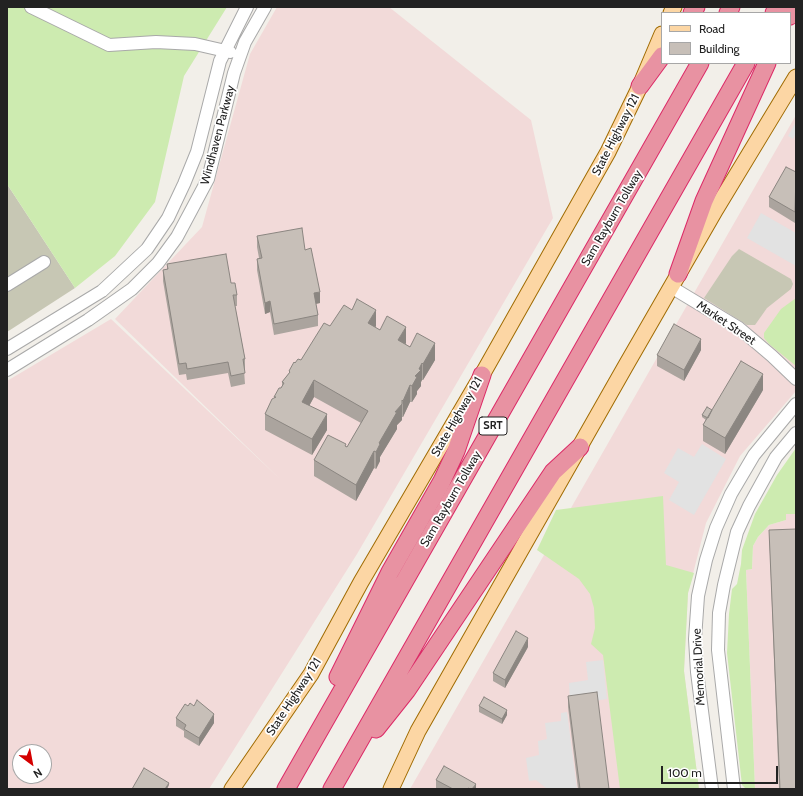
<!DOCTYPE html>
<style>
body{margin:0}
#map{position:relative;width:803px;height:796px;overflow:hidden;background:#f2efe9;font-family:Cabin,sans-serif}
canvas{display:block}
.frame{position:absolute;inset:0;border:8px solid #222;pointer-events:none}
.legend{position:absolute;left:661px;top:12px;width:130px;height:52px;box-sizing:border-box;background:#fff;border:1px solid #a7a7a7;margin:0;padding:5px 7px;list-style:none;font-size:12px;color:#222}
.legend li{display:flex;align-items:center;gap:8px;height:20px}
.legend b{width:20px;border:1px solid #a7a7a7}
.north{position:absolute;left:12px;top:744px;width:40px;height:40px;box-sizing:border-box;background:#fff;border:1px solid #a7a7a7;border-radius:50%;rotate:148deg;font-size:11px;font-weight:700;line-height:16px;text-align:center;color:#222}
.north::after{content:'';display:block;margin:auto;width:14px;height:18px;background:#d40000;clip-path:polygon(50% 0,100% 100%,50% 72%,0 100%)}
.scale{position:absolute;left:661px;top:766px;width:117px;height:18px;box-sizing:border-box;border:2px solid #222;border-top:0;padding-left:5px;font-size:12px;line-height:14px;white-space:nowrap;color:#222;-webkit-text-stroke:3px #fff;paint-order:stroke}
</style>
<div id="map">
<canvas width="803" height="796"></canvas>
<div class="frame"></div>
<ul class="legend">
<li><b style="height:5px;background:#fcd6a4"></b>Road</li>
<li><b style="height:11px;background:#c7bfb8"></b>Building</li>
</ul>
<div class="north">N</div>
<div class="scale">100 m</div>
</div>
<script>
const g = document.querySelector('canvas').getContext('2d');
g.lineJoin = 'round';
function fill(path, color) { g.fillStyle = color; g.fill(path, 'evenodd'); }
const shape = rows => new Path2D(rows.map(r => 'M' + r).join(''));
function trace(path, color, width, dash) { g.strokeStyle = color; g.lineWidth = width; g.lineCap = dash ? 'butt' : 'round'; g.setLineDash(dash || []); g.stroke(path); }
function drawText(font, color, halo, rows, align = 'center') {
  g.font = font + ' Cabin,sans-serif'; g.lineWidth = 3.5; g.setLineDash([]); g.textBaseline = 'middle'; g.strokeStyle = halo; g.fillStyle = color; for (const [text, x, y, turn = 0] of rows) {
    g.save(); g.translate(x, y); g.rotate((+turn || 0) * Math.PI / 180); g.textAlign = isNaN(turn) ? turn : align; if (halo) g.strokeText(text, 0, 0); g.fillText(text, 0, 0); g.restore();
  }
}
fill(shape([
 [277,7,389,7,531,120,553,218,357,554,209,789,7,789,7,381,111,319,281,480,115,319,202,227,250,54],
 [20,752,44,752,44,776,20,776],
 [796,115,796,391,740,456,706,523,688,593,684,671,699,789,410,789],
 [786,514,796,514,796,789,755,789,746,570,752,569,753,546,758,537,769,525,786,520]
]), '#f2dad9');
fill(shape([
 [7,184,75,288,7,332],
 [739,249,791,279,793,284,791,289,767,308,755,325,747,325,704,298,732,256]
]), '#c7c7b4');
fill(shape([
 [7,7,227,7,184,76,155,202,115,256,75,288,7,184],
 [796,298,796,366,769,344,764,338,764,333,781,309],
 [796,448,796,514,786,514,786,520,769,525,758,537,753,546,752,569,746,570,755,789,746,789,742,785,727,653,729,614,732,589,737,584,741,564,742,550,755,514,777,475],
 [663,496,666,565,694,573,688,593,684,671,699,789,620,789,603,655,591,644,595,628,594,608,590,594,579,579,537,550,556,510]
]), '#cdebb0');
fill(shape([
 [796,122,796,134,793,139,788,136],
 [761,213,796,233,796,266,747,238],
 [702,444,726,459,694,515,669,500,679,482,664,473,678,448,694,457],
 [603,660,607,699,570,705,569,683,588,680,586,662],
 [567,712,577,789,546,788,536,780,529,781,526,758,539,755,538,741,547,739,545,723,561,721,561,713]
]), '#e2e2e2');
const minor = shape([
 [31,7,109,45,156,42,195,44,230,52],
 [7,285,44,262],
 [671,287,739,328,772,356,796,379],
 [7,349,102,291,147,249,168,218,184,184,197,152,220,61,247,7],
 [7,370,88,320,132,289,158,263,177,237,208,179,234,73,245,42,265,7],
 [712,789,697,672,695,639,698,596,706,560,716,528,731,494,754,455,796,404],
 [734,789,718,650,719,613,724,585,737,532,749,506,776,457,796,433]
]);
const major = shape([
 [671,13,674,7],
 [232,789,311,674,361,582,482,375,608,152,640,86,662,34],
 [391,789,418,731,625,367,716,209,796,77]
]);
const highway = shape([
 [692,13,696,7],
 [728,13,731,7],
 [774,13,778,7],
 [790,16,795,7],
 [640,86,662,56],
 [678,274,704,201,767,63],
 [338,677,390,572,442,481,456,451,482,375],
 [376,729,407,690,553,472,580,447],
 [286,789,700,63],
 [332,789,746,63]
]);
trace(minor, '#a9a9a9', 14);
trace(major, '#a06b00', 17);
trace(highway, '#dc2a67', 19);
trace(minor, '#fff', 12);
trace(major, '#fcd6a4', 15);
trace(highway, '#e892a2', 17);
fill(shape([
 [796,172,796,222,795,223,769,207,769,197],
 [257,236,305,250,320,303,316,304,318,315,318,326,274,335,270,312,265,314,257,270,257,259,259,258,257,247],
 [167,264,231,283,237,295,237,306,235,306,245,359,245,370,244,370,245,384,231,387,228,373,187,380,186,374,179,375,163,281,163,270,167,269],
 [330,326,376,326,375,327,380,330,406,343,405,344,435,360,423,380,422,380,421,382,421,386,417,391,417,394,412,402,410,402,403,417,402,417,402,420,397,425,397,429,380,457,380,461,376,469,374,468,356,501,314,476,314,460,346,446,347,447,361,423,314,397,309,406,327,430,312,455,265,430,265,414,274,398,274,397,282,386,282,382,289,373,289,371,295,363,301,360],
 [701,350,684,381,657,366,657,355],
 [763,390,725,454,703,441,703,425,706,420,702,417,702,415,712,410],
 [769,530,796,789,779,789],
 [528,647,505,688,493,681,493,673],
 [568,696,609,789,578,789,568,707],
 [479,706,507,715,502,724,479,712],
 [176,718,214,723,199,746,184,737,184,731,176,726],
 [436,780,476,789,438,789,436,788]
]), '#aba49e');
fill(shape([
 [796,211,796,222,795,223,795,212],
 [320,292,320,303,314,304,314,293],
 [270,301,270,312,265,314,265,303],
 [376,310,376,326,368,339,368,323],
 [406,327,406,343,398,356,398,340],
 [701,339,701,350,684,381,684,370],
 [435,343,435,360,423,380,423,364],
 [422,363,422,380,421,382,421,386,417,391,417,394,412,402,412,386,415,376],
 [763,374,763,390,725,454,725,438],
 [314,380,314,397,302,419,302,402],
 [410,385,410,402,403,417,403,401],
 [402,404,402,420,397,425,397,429,380,457,380,461,376,469,376,452,379,443,395,412],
 [327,414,327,430,312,455,312,439],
 [374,451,374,468,356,501,356,485],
 [528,638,528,647,505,688,505,680],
 [507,710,507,715,502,724,502,719],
 [214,714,214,723,199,746,199,738],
 [169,783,169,785,167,789,165,789],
 [476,784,476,789,472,789]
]), '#8b8681');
const building = shape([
 [786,167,796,172,795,212,769,197,786,167],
 [302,228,305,250,311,248,320,292,314,293,318,315,274,324,270,301,265,303,257,259,262,258,257,236,302,228],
 [226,254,231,283,235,283,237,295,233,295,245,359,243,359,245,373,231,376,228,362,187,369,186,363,179,364,163,270,168,269,167,264,226,254],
 [357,299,376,310,368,323,380,330,387,316,406,327,398,340,410,347,417,333,435,343,423,364,422,363,419,369,421,370,415,376,417,377,412,386,410,385,403,401,402,400,402,404,395,412,397,412,379,443,380,444,376,452,374,451,356,485,314,460,328,435,346,444,345,446,347,447,368,411,314,380,302,402,327,414,312,439,265,414,272,399,276,397,274,397,279,388,281,388,284,383,282,382,290,372,289,371,294,362,295,363,298,359,301,360,324,323,330,326,344,305,352,310,357,299],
 [674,324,701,339,684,370,657,355,674,324],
 [741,361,763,374,725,438,703,425,741,361],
 [707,407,712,410,708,418,702,415,707,407],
 [796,529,796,789,780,789,769,530,796,529],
 [516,631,528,638,505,680,493,673,516,631],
 [597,692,609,789,580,789,568,696,597,692],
 [484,697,507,710,502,719,479,706,484,697],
 [197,700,214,714,199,738,184,729,186,725,176,718,185,704,188,706,190,703,194,706,197,700],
 [444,766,476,784,472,789,470,789,468,788,467,789,453,789,436,780,444,766],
 [144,768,169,783,165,789,132,789,144,768]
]);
fill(building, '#c7bfb8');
trace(building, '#8b8681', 1);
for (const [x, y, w] of [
 [493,426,28]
]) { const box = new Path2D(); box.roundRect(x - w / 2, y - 9, w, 18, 3); g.fillStyle = '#fff'; g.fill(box); trace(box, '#222', 1); }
drawText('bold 11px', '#222', null, [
 ["SRT",493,426]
]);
drawText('12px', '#222', '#fff', [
 ["Windhaven Parkway",218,135,-75],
 ["State Highway 121",616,135,-63],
 ["Sam Rayburn Tollway",612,218,-60],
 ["Market Street",726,323,34],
 ["State Highway 121",457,417,-60],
 ["Sam Rayburn Tollway",451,499,-60],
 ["Memorial Drive",699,667,-93],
 ["State Highway 121",294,697,-57]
]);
</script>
